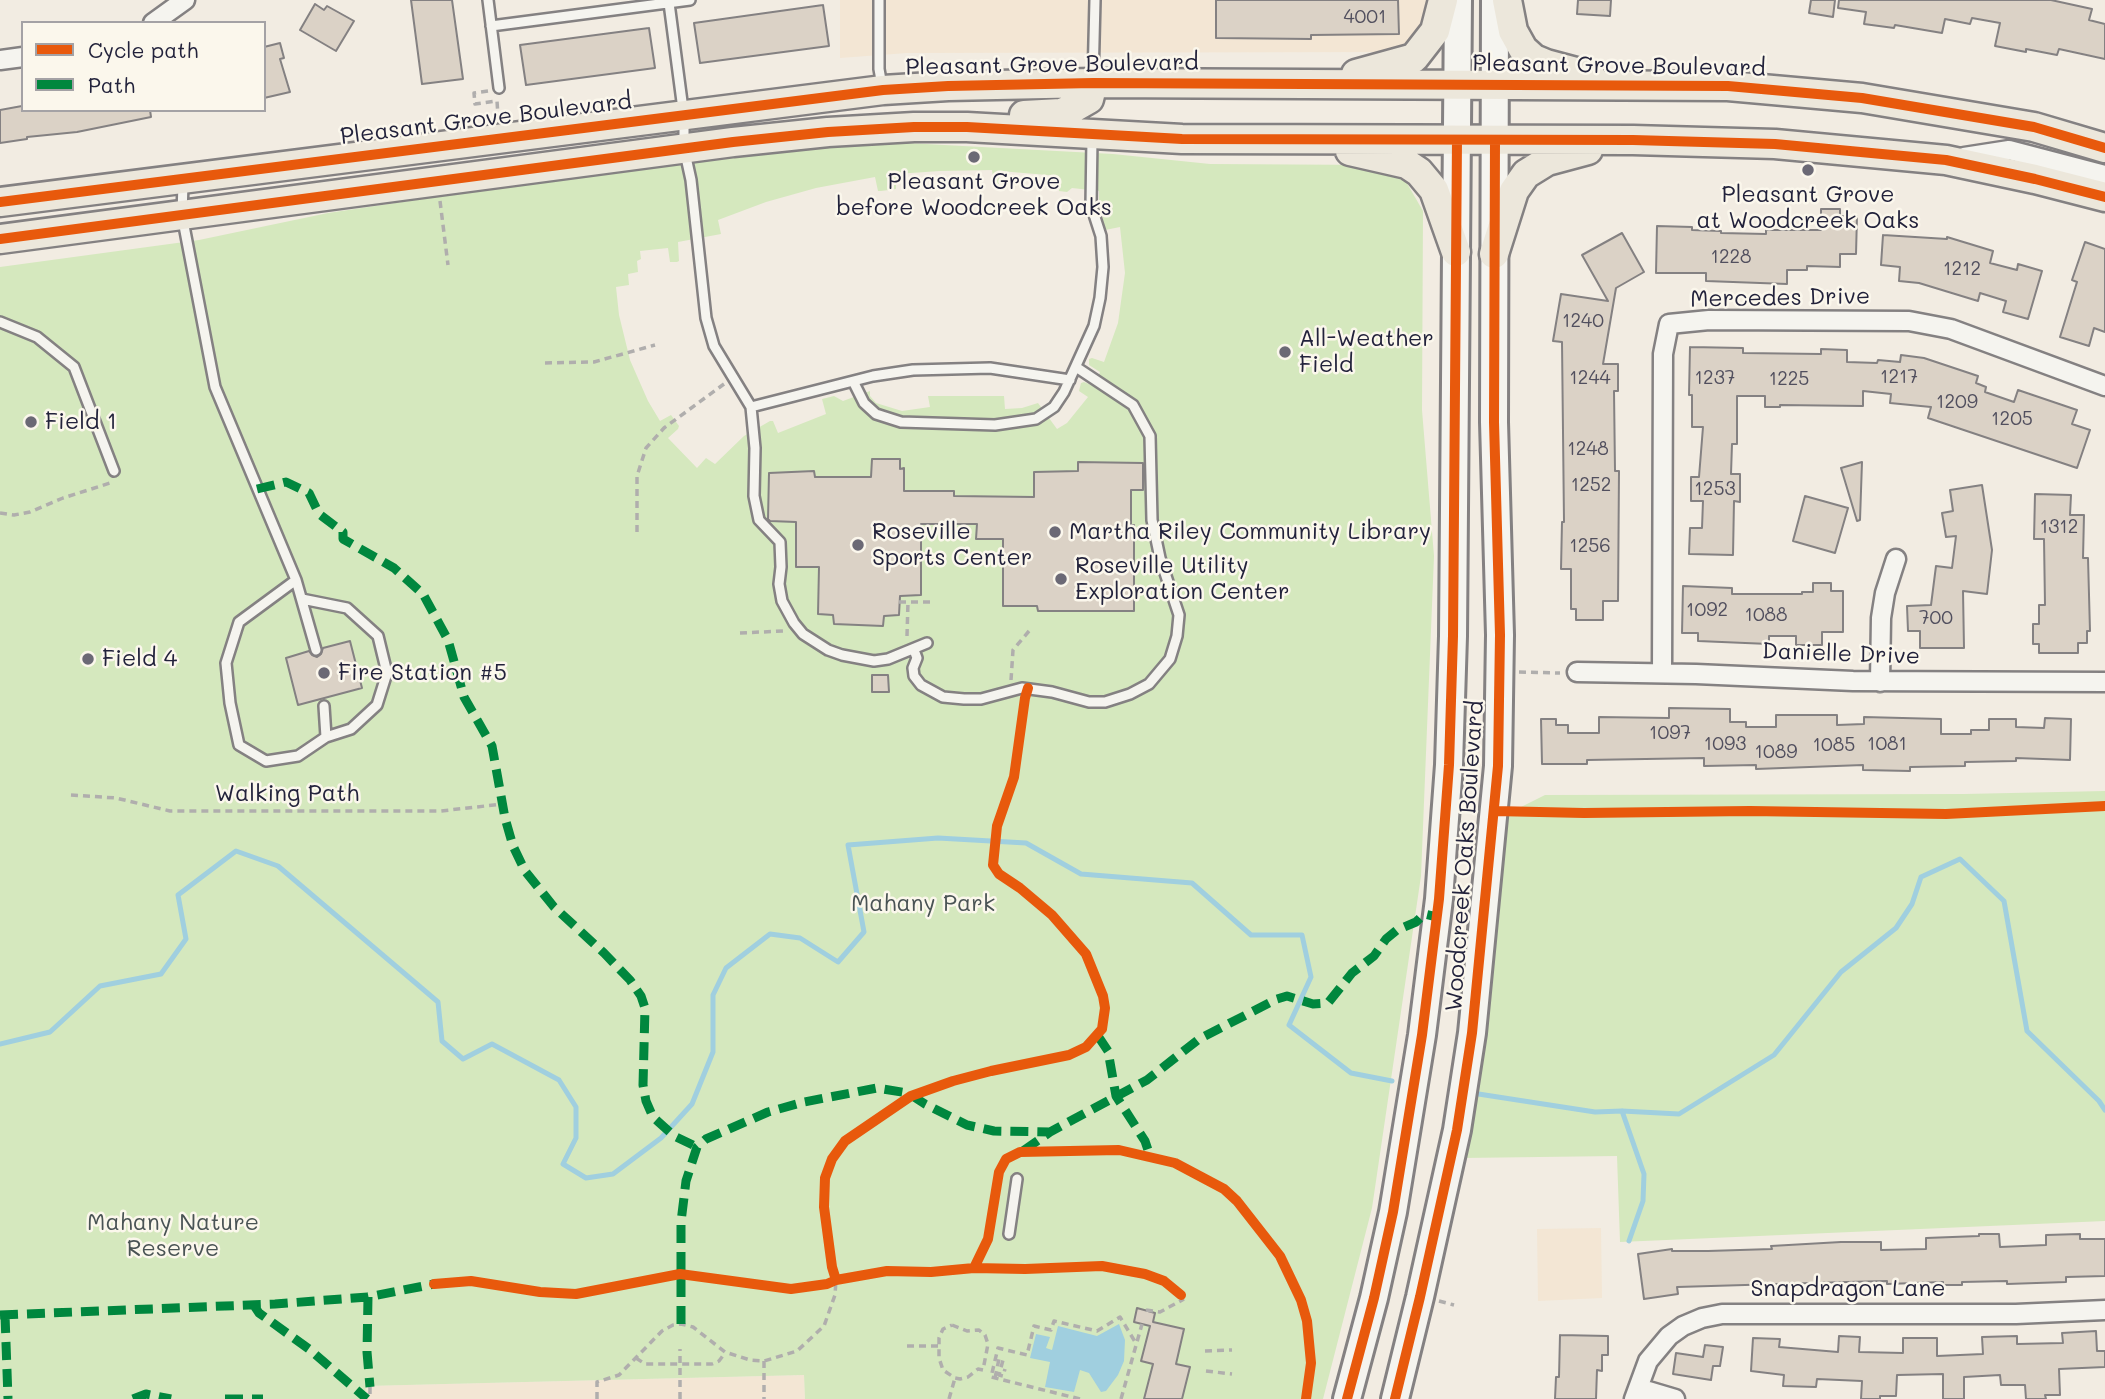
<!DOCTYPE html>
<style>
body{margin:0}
#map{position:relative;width:2105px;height:1399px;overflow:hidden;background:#f2ece2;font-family:Mali,sans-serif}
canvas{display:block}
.legend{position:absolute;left:21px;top:21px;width:245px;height:91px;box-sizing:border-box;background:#fbf7ec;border:2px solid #a4a2a5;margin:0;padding:9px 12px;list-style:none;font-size:21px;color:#22223b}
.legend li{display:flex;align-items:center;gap:14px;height:35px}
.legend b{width:35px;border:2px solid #a4a2a5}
</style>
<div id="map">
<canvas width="2105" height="1399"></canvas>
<ul class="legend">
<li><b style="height:9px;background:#e8590c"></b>Cycle path</li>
<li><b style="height:9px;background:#00873e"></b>Path</li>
</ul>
</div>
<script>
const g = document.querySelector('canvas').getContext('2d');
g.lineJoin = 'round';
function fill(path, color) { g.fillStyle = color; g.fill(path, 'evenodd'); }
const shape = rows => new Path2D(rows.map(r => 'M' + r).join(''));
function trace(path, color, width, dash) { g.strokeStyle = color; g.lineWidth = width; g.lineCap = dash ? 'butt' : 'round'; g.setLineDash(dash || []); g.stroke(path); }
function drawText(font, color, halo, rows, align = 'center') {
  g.font = font + ' Mali,sans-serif'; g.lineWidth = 5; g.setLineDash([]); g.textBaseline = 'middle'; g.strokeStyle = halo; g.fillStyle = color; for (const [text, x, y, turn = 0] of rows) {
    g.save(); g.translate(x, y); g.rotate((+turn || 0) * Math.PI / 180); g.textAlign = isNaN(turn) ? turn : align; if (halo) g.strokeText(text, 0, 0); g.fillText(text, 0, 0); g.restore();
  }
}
fill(shape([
 [840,0,1428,0,1428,9,1426,21,1413,43,1393,52,907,53,840,58],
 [1601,1228,1602,1298,1538,1301,1537,1229],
 [804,1375,805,1399,364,1399,365,1386]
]), '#f3e6d4');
fill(shape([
 [888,142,1113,154,1210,164,1376,165,1401,173,1423,211,1422,410,1434,556,1421,876,1372,1208,1323,1399,805,1399,804,1375,366,1386,364,1399,0,1399,0,267,199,240,328,213,752,150],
 [992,170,994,185,999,184,1000,171,1059,176,1059,191,1067,192,1072,188,1099,191,1099,201,1105,230,1120,227,1125,273,1118,323,1104,362,1092,358,1089,359,1089,365,1100,372,1094,386,1084,382,1081,383,1079,391,1088,397,1067,423,1057,429,1038,403,1022,408,1005,409,1004,396,928,396,930,407,902,411,876,403,870,396,870,391,843,401,834,396,822,399,826,414,778,433,773,421,770,421,744,436,715,464,706,458,697,468,668,438,678,429,679,426,671,415,660,421,648,401,630,360,619,315,616,287,629,285,628,274,638,272,637,261,641,259,640,251,668,248,670,262,677,262,679,261,678,242,721,234,718,220,766,202,816,188,875,177,878,191,881,191,896,189,896,174,940,171],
 [2105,791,2105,1221,1620,1242,1617,1156,1462,1158,1496,930,1505,815,1545,795,1964,794]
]), '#d5e8be');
fill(shape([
 [1119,1324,1125,1340,1124,1361,1118,1375,1106,1391,1101,1392,1089,1373,1080,1370,1074,1392,1045,1387,1050,1362,1030,1358,1036,1334,1050,1337,1046,1348,1052,1350,1058,1326,1097,1336]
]), '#a0cfdf');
trace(shape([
 [0,1044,50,1032,100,986,161,974,186,939,178,895,236,851,278,866,438,1002,442,1041,463,1059,492,1044,559,1080,576,1107,576,1138,563,1164,586,1178,613,1174,661,1138,692,1104,713,1052,713,995,726,968,770,934,800,938,838,962,864,932,848,845,938,838,1026,843,1081,874,1192,883,1251,935,1302,935,1311,977,1289,1025,1351,1073,1392,1081],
 [1472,1093,1595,1112,1622,1111,1679,1114,1774,1055,1841,972,1896,928,1912,904,1921,877,1960,859,2004,901,2027,1031,2099,1101,2105,1110],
 [1622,1111,1644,1174,1643,1201,1629,1241]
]), '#a0cfdf', 5);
const building = shape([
 [411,0,452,0,463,79,422,84,411,0],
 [1216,0,1398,0,1399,34,1311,35,1311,39,1216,38,1216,0],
 [1578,0,1611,0,1610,16,1577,14,1578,0],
 [1811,0,1835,0,1833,17,1809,13,1811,0],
 [1839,0,2051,0,2092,9,2089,20,2105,24,2105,59,2059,49,2057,55,2026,49,2026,52,1995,46,2000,23,1972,18,1970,24,1945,19,1942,33,1895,25,1894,28,1864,24,1866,12,1838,8,1839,0],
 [315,4,324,10,327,6,354,21,336,51,300,30,315,4],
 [823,5,829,46,700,63,694,23,823,5],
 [649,28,655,68,526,85,520,45,649,28],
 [280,43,284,58,280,59,290,92,264,98,264,47,280,43],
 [22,106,22,110,150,110,151,117,77,132,27,137,27,139,0,143,0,110,22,106],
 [1821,209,1840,209,1840,216,1857,216,1856,254,1840,254,1840,267,1807,266,1807,270,1787,270,1787,284,1706,281,1706,273,1656,273,1657,226,1692,227,1692,230,1721,231,1721,233,1766,234,1766,230,1821,230,1821,209],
 [1622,233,1644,272,1616,288,1603,364,1618,364,1618,391,1614,391,1615,471,1619,471,1618,601,1603,601,1603,620,1576,620,1576,609,1571,609,1571,569,1561,569,1562,522,1564,522,1562,342,1553,341,1561,294,1608,301,1582,255,1622,233],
 [1883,235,1947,239,1947,237,1993,251,1990,263,2017,270,2018,264,2042,271,2028,319,2003,312,2006,301,1980,293,1978,301,1919,283,1899,281,1900,267,1881,265,1883,235],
 [2085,242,2105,249,2105,332,2094,328,2089,346,2060,337,2077,282,2072,280,2085,242],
 [1690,347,1743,348,1743,353,1821,354,1821,349,1847,350,1847,362,1877,363,1878,360,1900,362,1901,355,1924,358,1978,376,1976,383,1986,387,1985,392,2014,402,2018,390,2077,410,2072,424,2090,430,2077,468,1928,418,1931,407,1890,403,1891,394,1863,391,1863,406,1780,405,1780,407,1765,407,1765,396,1737,396,1737,444,1732,444,1731,474,1740,474,1740,502,1734,501,1733,555,1689,554,1690,528,1702,528,1703,501,1691,501,1691,477,1699,477,1703,427,1692,427,1692,395,1689,395,1690,347],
 [872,459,900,459,900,469,904,468,904,491,954,491,954,496,1034,497,1034,472,1078,471,1078,462,1143,463,1143,490,1131,490,1131,525,1134,525,1134,611,1038,611,1037,606,1003,606,1003,539,976,539,977,524,921,524,921,595,900,596,899,615,884,616,883,626,834,624,833,615,818,614,819,567,796,567,796,522,770,521,768,519,769,473,814,471,815,477,871,477,872,459],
 [1862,462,1860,520,1857,521,1841,468,1862,462],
 [1982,485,1992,550,1987,594,1963,591,1964,648,1920,648,1920,631,1908,631,1907,606,1931,605,1936,566,1952,568,1956,536,1946,537,1942,513,1953,511,1950,490,1982,485],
 [2035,494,2071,495,2070,515,2084,515,2083,558,2088,558,2090,631,2087,631,2087,643,2078,643,2078,653,2039,653,2039,644,2033,644,2033,624,2039,624,2039,605,2045,605,2044,539,2034,539,2035,494],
 [1805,496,1848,508,1835,553,1793,541,1805,496],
 [1813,583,1831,583,1831,591,1843,591,1843,632,1822,632,1822,645,1796,645,1796,636,1769,636,1769,644,1698,641,1698,633,1682,633,1683,586,1732,588,1732,594,1802,594,1802,592,1813,592,1813,583],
 [350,641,362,688,298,705,286,658,309,651,312,655,317,657,321,654,323,648,350,641],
 [872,675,888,675,889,692,872,692,872,675],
 [1669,708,1730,709,1730,722,1746,722,1746,727,1776,727,1776,715,1837,715,1837,725,1864,724,1864,717,1941,719,1941,734,1971,734,1971,730,1989,730,1989,719,2016,719,2016,727,2044,728,2045,718,2071,719,2070,760,2016,758,2016,761,1965,762,1965,766,1910,767,1910,771,1863,770,1863,765,1756,769,1756,765,1704,766,1704,758,1587,760,1587,764,1542,764,1541,719,1556,719,1556,725,1568,725,1568,733,1599,733,1599,717,1669,718,1669,708],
 [1979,1234,1999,1234,2000,1247,2046,1245,2046,1235,2080,1234,2080,1239,2105,1239,2105,1276,2066,1277,2066,1282,2007,1284,2007,1281,1962,1282,1962,1285,1943,1285,1943,1282,1887,1284,1887,1281,1847,1282,1677,1287,1678,1294,1644,1299,1638,1254,1672,1249,1672,1251,1708,1251,1772,1249,1771,1246,1841,1242,1881,1242,1881,1250,1926,1249,1926,1238,1979,1236,1979,1234],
 [1137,1308,1155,1313,1153,1322,1184,1329,1176,1364,1190,1367,1182,1399,1144,1399,1153,1364,1141,1361,1150,1326,1134,1322,1137,1308],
 [2096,1331,2097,1351,2105,1351,2105,1367,2059,1369,2060,1395,2045,1395,2046,1399,2026,1399,2025,1385,2001,1385,2000,1375,1964,1377,1964,1399,1943,1399,1943,1374,1897,1375,1896,1396,1880,1396,1880,1399,1861,1399,1862,1381,1817,1379,1816,1387,1783,1386,1784,1375,1751,1371,1753,1338,1780,1339,1779,1347,1838,1352,1839,1336,1860,1337,1859,1352,1903,1353,1903,1338,1937,1338,1937,1356,1983,1354,1982,1337,2017,1336,2017,1344,2063,1343,2062,1333,2096,1331],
 [1560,1335,1608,1336,1608,1355,1602,1355,1602,1371,1597,1370,1596,1399,1555,1399,1556,1377,1559,1377,1560,1335],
 [1705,1345,1723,1347,1720,1366,1713,1366,1711,1380,1673,1374,1676,1353,1703,1357,1705,1345]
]);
fill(building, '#dbd2c6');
trace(building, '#848182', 2);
const lane = shape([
 [488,0,499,88],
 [879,0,879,69,882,86],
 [669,3,684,117,684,148,691,180,706,318,714,346,751,407,755,448,754,496,759,520,780,542,781,567,779,584,782,601,794,623,803,634,828,650,842,655,874,661,888,659,927,643],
 [491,26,690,0],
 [1093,81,1095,0],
 [183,183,182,215,185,231,215,387,296,580,316,650],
 [0,322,37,337,74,367,114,471],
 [854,383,864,403,876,414,901,422,995,425,1036,419,1054,407,1064,392,1094,326,1100,298,1103,267,1101,236,1091,205,1092,139],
 [751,407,873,376,913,370,990,368,1070,380],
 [296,580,239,622,226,663,230,703,239,745,266,761,298,756,326,737,324,706],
 [302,599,347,608,378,636,387,673,377,705,351,729,326,737],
 [914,650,917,658,913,668,914,676,921,685,943,697,964,699,981,699,1022,688,1052,692,1089,702,1105,702,1130,694,1149,684,1170,659,1177,636,1179,615,1160,558,1152,520,1150,436,1133,405,1076,367],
 [1009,1234,1017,1179]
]);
const street = shape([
 [153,23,185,0],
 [0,60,23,57],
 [1964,157,2009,150,2105,175],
 [1577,672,1696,674,1853,681,2105,682],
 [1662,673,1663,354,1669,324,1709,320,1909,321,1951,329,2105,386],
 [1880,682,1881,618,1885,593,1896,559],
 [1638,1388,1675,1399],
 [1634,1399,1648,1361,1669,1336,1683,1326,1702,1318,1722,1314,2016,1314,2105,1310]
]);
const secondary = shape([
 [1347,1399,1374,1298,1393,1212,1422,1035,1439,899,1449,765,1453,636,1458,0],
 [1395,1399,1420,1297,1457,1130,1472,1033,1498,766,1500,635,1494,422,1495,0]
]);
const primary = shape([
 [1507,0,1513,31,1523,49,1534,59,1546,64,1591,76],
 [1356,74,1414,58,1435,31,1443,0],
 [1024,115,1061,113,1075,107,1089,99,1093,83],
 [1350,151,1407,164,1419,172,1434,190,1456,252],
 [0,202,883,90,948,86,1093,83,1728,86,1862,98,2034,127,2105,148],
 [0,239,733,142,828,132,914,127,967,127,1182,139,1633,140,1775,144,1946,160,2035,179,2105,197],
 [1494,254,1514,191,1526,174,1547,161,1588,150]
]);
trace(lane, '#848182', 14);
trace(street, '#848182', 23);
trace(secondary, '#848182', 32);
trace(primary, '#848182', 33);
trace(shape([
 [488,91,474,93,475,104,497,101,498,116],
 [440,201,448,265],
 [545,363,594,362,655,345],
 [0,513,14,515,30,512,63,498,110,483],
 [637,532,637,476,646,448,664,428,724,384],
 [899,602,930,602,930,597],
 [740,633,783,631],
 [907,636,908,602],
 [1519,672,1560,673],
 [1011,680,1013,650,1029,631],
 [71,795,116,798,170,811,441,811,503,804],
 [1439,1301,1454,1305],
 [1146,1310,1160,1312,1184,1299],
 [952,1325,967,1331,979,1330,985,1335,988,1344,983,1370,978,1369,968,1377,960,1379,955,1378,943,1370,939,1358,939,1338,943,1329,952,1325],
 [907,1346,939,1346],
 [1205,1351,1232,1350],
 [636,1358,645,1364,712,1364,719,1361,725,1353],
 [764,1361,764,1399],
 [1206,1371,1232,1374],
 [995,1378,999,1359,1003,1360,999,1375,1003,1376,1005,1369],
 [370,1387,370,1399],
 [597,1399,597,1382,619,1375,662,1331,673,1325,681,1324,693,1327,725,1352,750,1360,764,1361,797,1351,824,1326,835,1295,836,1280],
 [680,1399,680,1349],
 [949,1399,955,1378],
 [1080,1399,991,1377,998,1348,1027,1355,1034,1326,1051,1330,1054,1321,1097,1331,1120,1317,1137,1345],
 [1121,1399,1142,1324]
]), '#b0aead', 3.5, [7, 5]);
trace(lane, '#f5f4ef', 9);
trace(street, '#f5f4ef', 18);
trace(secondary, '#f5f4ef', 26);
trace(primary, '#ece7db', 28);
trace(shape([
 [257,489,286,482,309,493,319,514,343,532,343,539,394,568,423,594,448,640,464,697,492,746,505,818,513,846,525,871,554,907,604,953,630,980,641,996,645,1008,643,1085,646,1101,653,1117,674,1136,697,1147],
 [1098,1036,1108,1051,1116,1096,1145,1141,1150,1156],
 [1023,1151,1050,1132,1147,1080,1199,1039,1277,999,1287,996,1313,1004,1328,1003,1352,973,1374,956,1386,939,1397,930,1416,922,1424,914,1437,917],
 [368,1297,367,1352,370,1387],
 [253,1304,259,1313,309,1349,367,1399],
 [0,1315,275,1304,368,1297,434,1284],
 [5,1315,8,1399],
 [681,1324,681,1222,686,1181,697,1147,706,1139,768,1112,804,1102,877,1088,908,1093,925,1104,967,1125,994,1131,1050,1132],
 [133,1399,146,1394,171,1399],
 [225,1399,263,1399]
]), '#00873e', 9, [18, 9]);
trace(shape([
 [0,202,883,90,948,86,1093,83,1728,86,1862,98,2034,127,2105,148],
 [0,239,733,142,828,132,914,127,967,127,1182,139,1633,140,1775,144,1946,160,2035,179,2105,197],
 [1495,811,1584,813,1750,811,1946,814,2105,806],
 [974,1268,988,1239,999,1172,1006,1159,1020,1152,1119,1150,1175,1163,1224,1189,1237,1201,1280,1256,1301,1300,1307,1321,1311,1363,1306,1399],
 [836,1280,832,1267,824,1207,825,1178,832,1159,845,1141,911,1096,953,1081,991,1071,1069,1055,1086,1047,1102,1029,1105,1008,1103,996,1086,954,1052,915,1020,888,999,874,993,865,997,826,1014,777,1025,698,1028,688],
 [434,1284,471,1281,540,1292,576,1294,680,1274,791,1289,827,1284,836,1280,887,1271,931,1272,974,1268,1025,1269,1102,1266,1145,1274,1164,1281,1181,1295],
 [1347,1399,1374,1298,1393,1212,1422,1035,1439,899,1449,765,1453,636,1457,140],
 [1395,1399,1420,1297,1457,1130,1472,1033,1498,766,1500,635,1494,422,1495,140]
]), '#e8590c', 10);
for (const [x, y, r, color] of [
 [974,157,7,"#6b6975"],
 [1808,170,7,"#6b6975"],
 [1285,352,7,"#6b6975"],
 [31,422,7,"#6b6975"],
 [1055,532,7,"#6b6975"],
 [858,545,7,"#6b6975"],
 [1061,579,7,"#6b6975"],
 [88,659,7,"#6b6975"],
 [324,673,7,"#6b6975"]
]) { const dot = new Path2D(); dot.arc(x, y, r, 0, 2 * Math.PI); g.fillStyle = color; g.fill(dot); trace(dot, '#fbf7ec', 2.5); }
drawText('19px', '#514f5e', null, [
 ["4001",1365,17],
 ["1228",1731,257],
 ["1212",1962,269],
 ["1240",1583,321],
 ["1217",1899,377],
 ["1244",1590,378],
 ["1237",1715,378],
 ["1225",1789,379],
 ["1209",1957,402],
 ["1205",2012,419],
 ["1248",1588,449],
 ["1252",1591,485],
 ["1253",1715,489],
 ["1312",2059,527],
 ["1256",1590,546],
 ["1092",1707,610],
 ["1088",1766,615],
 ["700",1936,618],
 ["1097",1670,733],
 ["1093",1725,744],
 ["1081",1887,744],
 ["1085",1834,745],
 ["1089",1776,752]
]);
drawText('23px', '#22223b', '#fbf7ec', [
 ["Pleasant Grove Boulevard",1052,65,-1],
 ["Pleasant Grove Boulevard",1619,66,1],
 ["Pleasant Grove Boulevard",486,119,-7],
 ["Mercedes Drive",1780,298,-1],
 ["Danielle Drive",1841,654,2],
 ["Walking Path",287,794],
 ["Woodcreek Oaks Boulevard",1465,856,-86],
 ["Snapdragon Lane",1848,1289]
]);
drawText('23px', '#22223b', '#fbf7ec', [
 ["Pleasant Grove",974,182,"center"],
 ["before Woodcreek Oaks",974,208,"center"],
 ["Pleasant Grove",1808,195,"center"],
 ["at Woodcreek Oaks",1808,221,"center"],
 ["All-Weather",1299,339],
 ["Field",1299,365],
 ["Field 1",45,422],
 ["Roseville",872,532],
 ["Sports Center",872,558],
 ["Martha Riley Community Library",1069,532],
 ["Roseville Utility",1075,566],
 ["Exploration Center",1075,592],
 ["Field 4",102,659],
 ["Fire Station #5",338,673]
], 'left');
drawText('23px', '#495354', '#fbf7ec', [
 ["Mahany Park",923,904],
 ["Mahany Nature",173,1223],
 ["Reserve",173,1249]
]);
</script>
